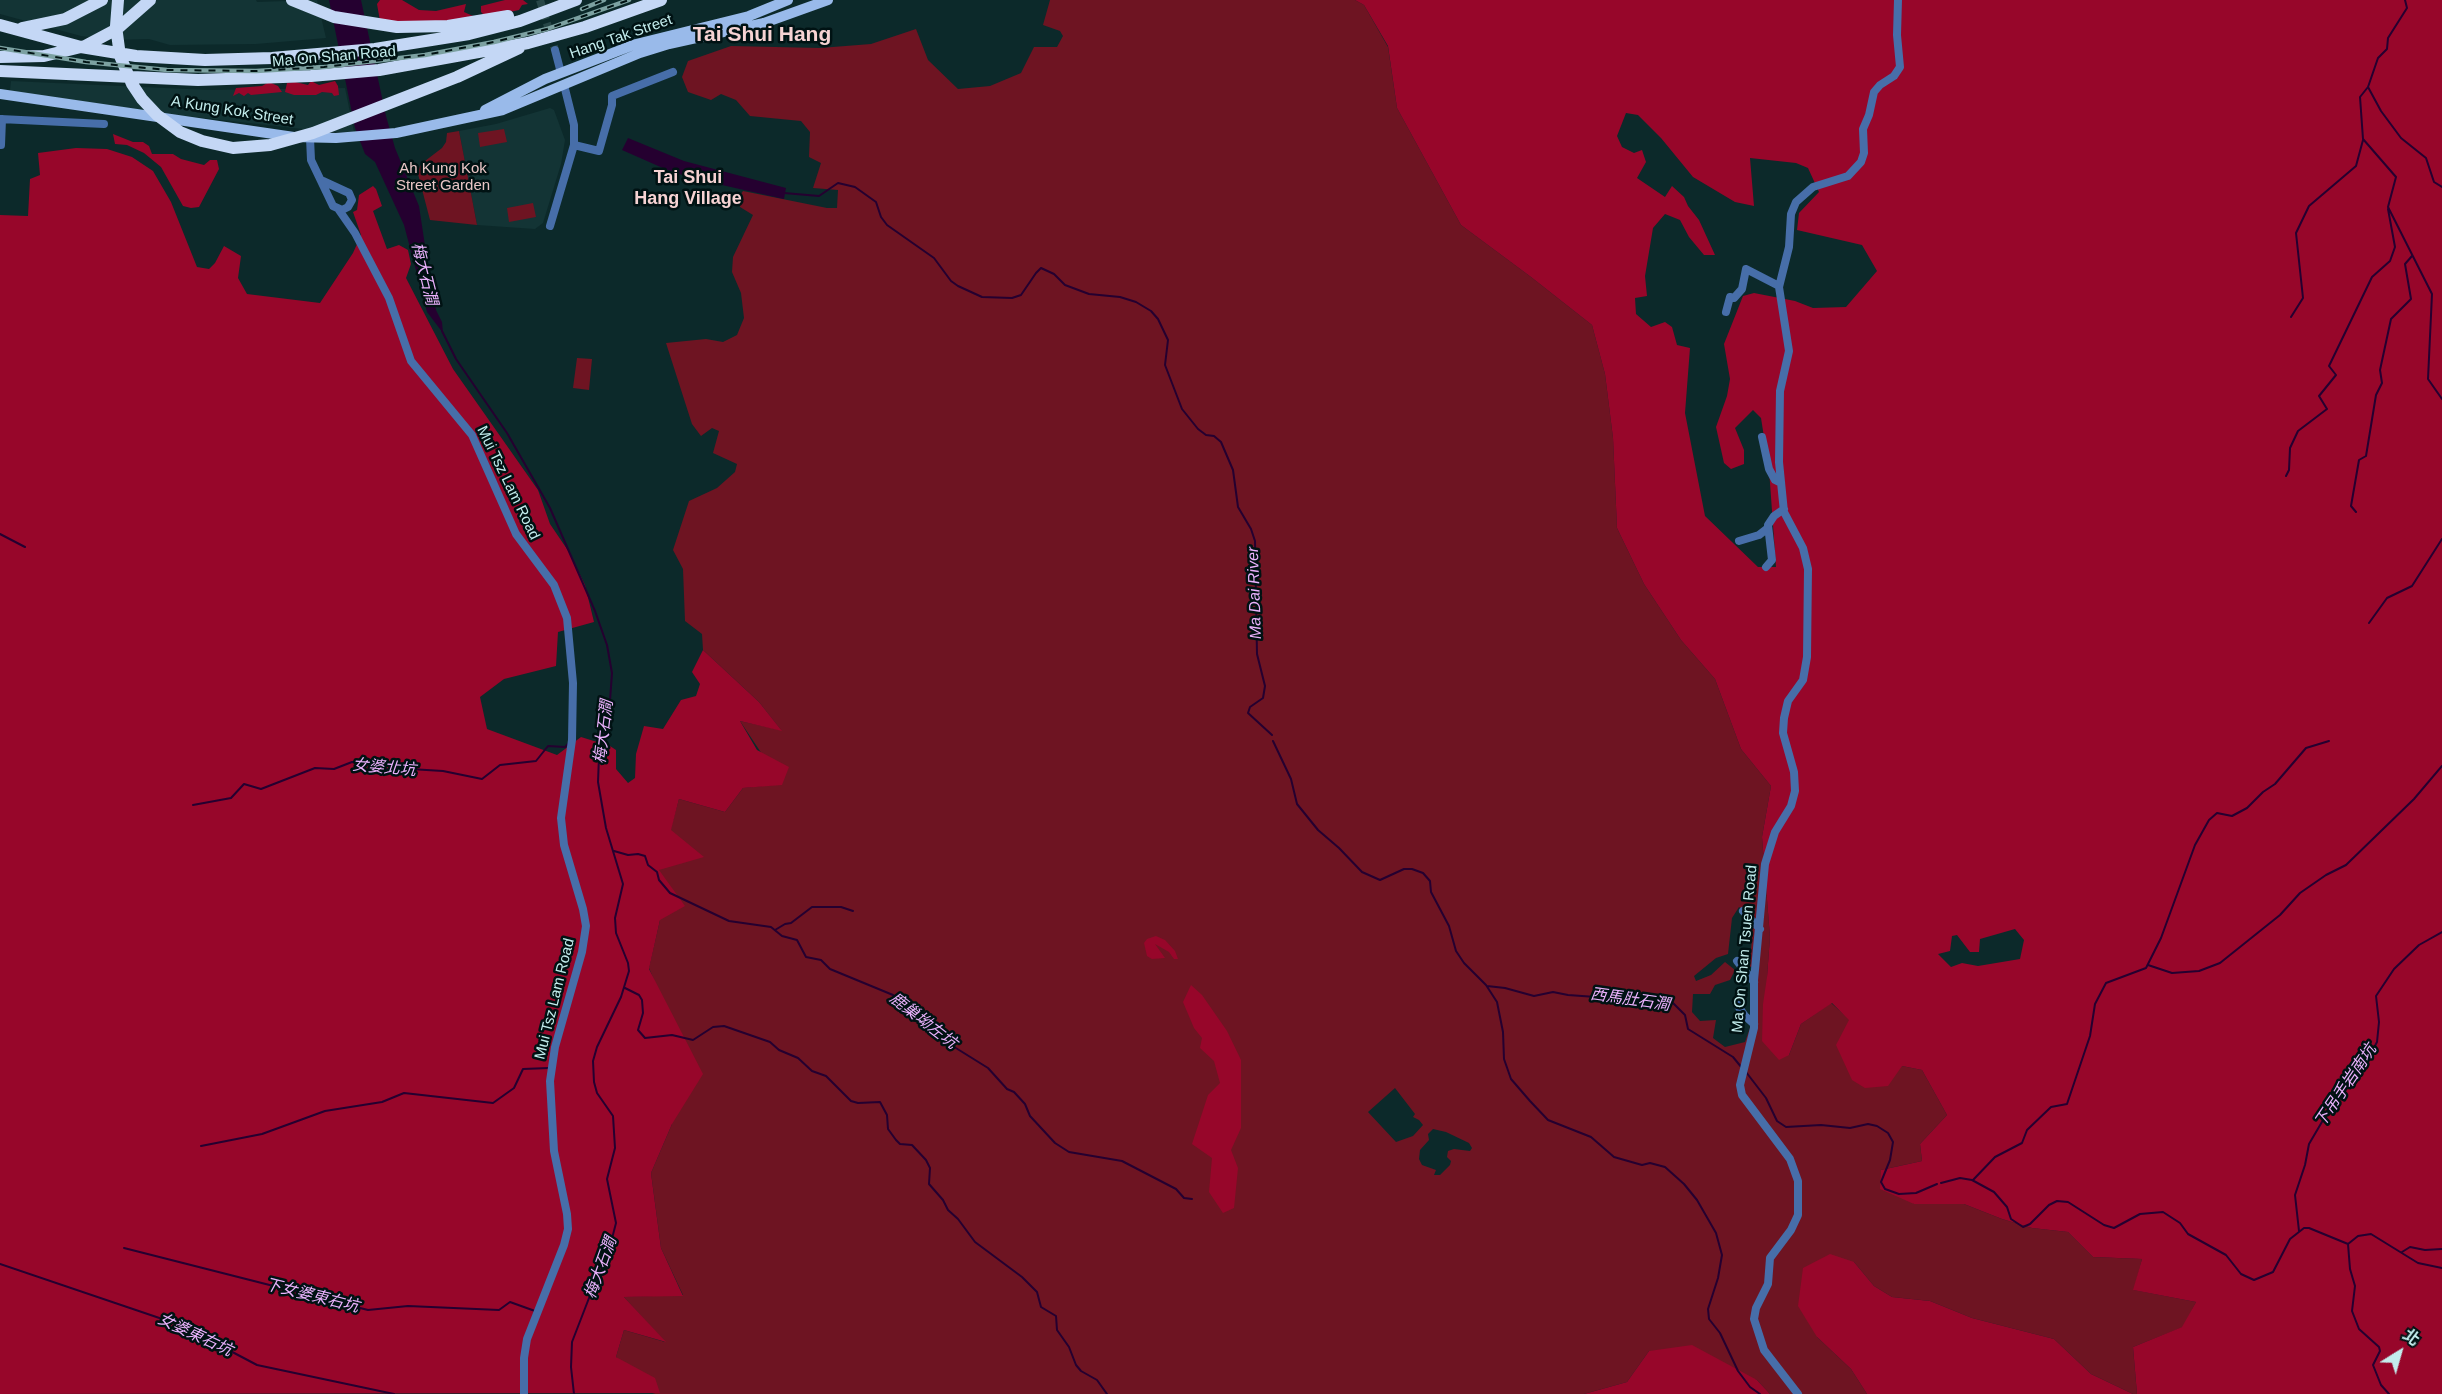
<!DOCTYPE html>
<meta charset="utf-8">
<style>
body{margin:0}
#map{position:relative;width:2442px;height:1394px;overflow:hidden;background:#0c292a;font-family:Helvetica,"Noto Sans TC",sans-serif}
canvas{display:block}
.north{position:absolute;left:2370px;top:1322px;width:60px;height:60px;-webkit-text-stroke:4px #001213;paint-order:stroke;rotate:37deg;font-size:16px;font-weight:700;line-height:24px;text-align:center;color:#c3eded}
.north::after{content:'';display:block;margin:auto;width:21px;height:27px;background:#c3eded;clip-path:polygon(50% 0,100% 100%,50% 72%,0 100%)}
</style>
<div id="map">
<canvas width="2442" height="1394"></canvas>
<div class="north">北</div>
</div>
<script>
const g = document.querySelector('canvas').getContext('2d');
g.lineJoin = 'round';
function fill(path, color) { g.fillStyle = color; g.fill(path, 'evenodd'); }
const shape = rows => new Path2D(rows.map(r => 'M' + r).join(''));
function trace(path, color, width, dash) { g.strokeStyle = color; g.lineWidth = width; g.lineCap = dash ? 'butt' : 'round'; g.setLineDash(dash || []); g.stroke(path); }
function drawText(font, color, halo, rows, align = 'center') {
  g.font = font + ' Helvetica,"Noto Sans TC",sans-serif'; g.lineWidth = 5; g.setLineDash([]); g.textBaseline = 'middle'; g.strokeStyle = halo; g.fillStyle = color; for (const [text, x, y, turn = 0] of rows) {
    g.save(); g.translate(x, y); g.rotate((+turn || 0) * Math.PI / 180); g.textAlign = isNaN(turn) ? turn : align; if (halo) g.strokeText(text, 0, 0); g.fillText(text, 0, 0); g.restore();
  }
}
fill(shape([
 [0,0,256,0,257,2,317,0,326,38,256,44,170,45,149,39,112,40,81,36,0,14],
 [11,81,209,90,345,88,354,132,330,132,186,116,10,91],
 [550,108,554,110,565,140,561,164,543,223,535,229,477,225,459,131,496,124]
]), '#133435');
fill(shape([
 [1050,0,1355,0,1364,5,1388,47,1397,108,1461,225,1531,277,1592,325,1605,374,1613,438,1617,528,1644,584,1681,640,1715,679,1741,749,1771,786,1762,837,1770,937,1767,977,1789,1055,1801,1024,1831,1003,1902,1066,1922,1070,1947,1115,1920,1144,1922,1161,1881,1170,1914,1204,1964,1204,2002,1219,2032,1228,2068,1232,2093,1257,2142,1259,2134,1290,2196,1302,2183,1327,2133,1347,2137,1394,2133,1394,2091,1374,2054,1339,1972,1318,1930,1301,1892,1297,1874,1286,1854,1262,1817,1337,1851,1369,1867,1394,1770,1394,1757,1380,1649,1351,1627,1382,1584,1394,652,1394,659,1392,616,1357,624,1330,665,1342,624,1297,683,1295,661,1248,651,1173,672,1124,660,994,649,968,660,920,659,870,679,799,725,812,743,788,782,784,740,721,781,730,759,702,703,650,702,634,685,621,683,569,673,550,689,501,717,488,735,472,737,464,713,453,719,431,712,428,701,436,692,424,666,343,706,339,723,342,737,335,744,318,741,293,732,272,733,257,753,215,740,207,739,197,743,191,827,208,837,208,838,190,813,188,821,163,809,157,810,132,801,121,750,116,736,100,721,94,711,100,688,92,682,77,688,61,731,46,820,48,871,44,916,29,928,60,958,89,990,86,1021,73,1034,47,1057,47,1063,36,1060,31,1043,25],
 [1739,907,1750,914,1750,925,1744,938,1752,939,1751,949,1747,949,1746,966,1752,967,1750,1028,1745,1042,1725,1047,1713,1038,1716,1020,1700,1021,1692,1012,1693,994,1710,994,1715,985,1730,980,1735,970,1725,962,1711,975,1696,981,1694,976,1716,958,1728,954,1732,918],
 [1395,1088,1415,1114,1413,1117,1419,1120,1423,1125,1413,1136,1396,1142,1368,1112],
 [1433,1129,1446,1132,1469,1143,1472,1148,1470,1151,1454,1149,1448,1151,1447,1157,1451,1161,1450,1165,1440,1175,1434,1175,1436,1170,1422,1165,1419,1159,1420,1150,1429,1140,1428,1134],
 [504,129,507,142,480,147,478,133],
 [459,131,466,167,477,225,430,220,418,174,420,166,425,161,442,148,446,142,447,133],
 [533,203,536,217,509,222,507,208],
 [577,358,592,359,589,390,573,388]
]), '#6e1422');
fill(shape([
 [380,0,402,0,419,10,436,11,466,4,464,12,473,16,443,22,380,21,377,4],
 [505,0,523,0,528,4,522,5,519,10,486,17,481,12,481,6],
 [1355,0,2442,0,2442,1394,2137,1394,2133,1347,2182,1327,2196,1302,2133,1290,2142,1259,2093,1257,2068,1232,2032,1228,2002,1219,1964,1204,1914,1204,1880,1189,1881,1170,1922,1161,1920,1144,1947,1115,1922,1070,1902,1066,1888,1086,1865,1088,1852,1080,1836,1045,1849,1020,1832,1003,1801,1024,1789,1055,1779,1060,1762,1041,1763,1004,1767,977,1770,937,1762,837,1771,786,1741,749,1715,679,1681,640,1644,584,1617,528,1613,438,1605,374,1592,325,1531,277,1461,225,1397,108,1388,46,1364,5],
 [1626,113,1638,115,1661,138,1693,177,1735,202,1754,206,1750,158,1796,163,1808,168,1819,192,1799,213,1797,230,1862,245,1877,271,1846,307,1813,308,1795,301,1754,293,1743,296,1724,344,1730,379,1727,396,1716,427,1724,463,1731,469,1744,464,1744,450,1735,428,1753,410,1761,418,1769,469,1776,567,1758,567,1705,516,1685,413,1690,348,1677,345,1672,327,1665,322,1651,327,1636,314,1635,298,1647,296,1645,276,1653,228,1665,214,1680,220,1689,237,1704,255,1715,255,1699,220,1688,206,1684,197,1672,186,1665,197,1637,178,1646,162,1642,150,1634,153,1622,147,1617,136],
 [2015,929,2024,940,2020,959,1978,966,1962,963,1951,967,1938,954,1950,951,1952,936,1957,935,1970,952,1979,952,1980,939],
 [311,81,319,85,335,81,338,86,339,95,334,96,332,93,322,92,316,95,294,95,285,92,287,83,295,82,308,85],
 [269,82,278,86,282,92,251,95,248,93,244,96,239,93,233,96,236,88,262,86],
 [113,134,133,142,143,142,149,146,152,154,173,154,181,159,204,165,210,160,217,160,219,169,199,207,191,208,183,206,161,167,144,153,127,145,115,144],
 [76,148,107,149,132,157,153,171,171,202,197,267,209,269,215,263,224,246,241,256,238,278,247,294,320,303,353,253,361,235,353,212,357,210,359,195,373,186,376,189,382,206,373,211,387,249,399,245,408,250,411,264,406,278,453,369,538,490,550,524,569,552,585,585,594,622,558,632,556,666,504,679,480,697,487,729,557,755,581,737,610,746,616,750,616,769,628,783,635,778,636,754,644,726,663,729,681,700,696,696,700,684,692,672,703,650,759,702,782,731,740,721,757,750,789,767,782,785,743,788,725,812,679,799,671,830,704,857,659,870,685,906,660,920,649,969,703,1074,672,1124,651,1173,661,1248,683,1296,624,1297,666,1342,624,1330,616,1357,655,1378,660,1393,0,1394,0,215,28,216,30,179,40,175,38,153],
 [1156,936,1165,940,1175,951,1178,959,1174,959,1169,952,1155,944,1165,958,1152,959,1147,956,1144,943,1147,939],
 [1191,985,1202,995,1227,1031,1241,1060,1241,1128,1231,1150,1238,1168,1234,1208,1223,1213,1209,1192,1212,1158,1192,1144,1208,1095,1220,1083,1214,1061,1200,1048,1202,1038,1194,1028,1183,1002],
 [1830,1254,1854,1262,1874,1286,1892,1297,1930,1301,1972,1318,2054,1339,2091,1374,2133,1394,1867,1394,1851,1369,1817,1337,1798,1306,1803,1268],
 [1692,1345,1757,1380,1770,1394,1584,1394,1627,1382,1649,1351]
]), '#97062a');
fill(shape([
 [329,0,361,0,386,116,395,148,419,206,432,292,436,310,442,322,443,333,427,312,404,225,375,162,365,154,355,128],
 [628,138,684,161,786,188,784,199,691,178,665,169,622,150]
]), '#250030');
trace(shape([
 [2405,0,2407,8,2388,38,2387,49,2378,58,2368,87,2381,111,2401,138,2426,158,2434,182,2442,187],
 [2368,87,2360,97,2363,139,2396,177,2388,207,2432,294,2428,379,2442,399],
 [784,193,819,196,838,183,855,187,876,202,881,217,887,225,934,258,951,281,958,286,982,297,1012,298,1021,295,1036,273,1041,268,1054,274,1065,285,1089,294,1120,297,1136,302,1151,311,1158,319,1168,340,1165,365,1182,409,1198,429,1206,435,1214,436,1221,442,1233,470,1238,507,1251,529,1255,541,1257,654,1265,686,1263,698,1250,707,1248,713,1272,735],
 [2291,317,2303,298,2296,233,2309,206,2356,166,2363,140],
 [442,331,456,359,507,433,550,508,595,611,607,645,612,673,609,714,599,756,598,782,606,828,623,884,615,918,616,933,628,963,629,971,621,997,597,1047,593,1061,594,1082,597,1093,613,1116,615,1148,607,1179,616,1223,607,1258,596,1280,572,1342,571,1367,574,1394],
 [2286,476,2289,470,2290,448,2298,431,2327,409,2319,396,2336,375,2329,366,2372,277,2390,261,2395,247,2388,209],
 [2356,512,2351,506,2359,460,2366,456,2376,395,2382,383,2380,370,2391,319,2411,299,2405,264,2412,256],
 [0,534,25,547],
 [2369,623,2387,598,2412,586,2442,539],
 [1273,741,1291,779,1297,804,1318,830,1339,848,1362,872,1380,880,1404,869,1412,869,1423,873,1430,881,1431,892,1449,926,1456,951,1464,963,1486,985,1497,1002,1503,1032,1504,1059,1511,1079,1530,1101,1548,1120,1591,1137,1614,1157,1642,1165,1650,1163,1665,1167,1684,1184,1697,1200,1716,1233,1722,1255,1718,1278,1708,1309,1709,1319,1720,1333,1738,1371,1750,1387,1760,1394],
 [193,805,231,798,244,784,261,789,315,768,334,769,352,762,376,764,388,770,410,769,443,771,482,779,500,765,536,761,548,746,565,747,569,743],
 [614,851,628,855,638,854,645,856,648,865,657,872,659,880,670,893,729,921,771,927,782,936,797,940,806,957,821,960,830,969,893,995,903,1007,926,1020,943,1040,988,1068,1007,1089,1014,1092,1025,1104,1030,1116,1055,1143,1069,1152,1122,1161,1176,1189,1184,1198,1192,1199],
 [775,930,785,924,791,923,812,907,841,907,853,911],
 [2148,965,2172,973,2199,971,2220,963,2280,915,2300,893,2326,875,2346,865,2414,799,2442,766],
 [1487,986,1505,988,1534,996,1553,992,1568,995,1596,997,1608,994,1629,1001,1656,1000,1673,1003,1685,1015,1688,1029,1733,1057,1742,1068],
 [625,988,639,995,642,1000,643,1013,638,1030,645,1038,672,1035,693,1040,713,1027,724,1026,770,1042,779,1050,798,1058,812,1071,826,1076,851,1101,858,1103,880,1102,887,1115,888,1129,896,1140,900,1144,912,1145,926,1160,930,1168,929,1184,943,1200,948,1210,958,1219,975,1242,1022,1277,1037,1292,1041,1307,1056,1316,1057,1330,1069,1347,1076,1365,1081,1371,1097,1380,1107,1394],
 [1746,1072,1766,1098,1777,1121,1786,1127,1821,1125,1850,1128,1868,1124,1877,1126,1888,1133,1893,1142,1890,1160,1881,1182,1885,1189,1899,1194,1916,1193,1937,1184],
 [201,1146,262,1134,325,1111,382,1102,404,1093,493,1103,514,1088,523,1069,549,1068],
 [1973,1180,1995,1157,2022,1143,2027,1130,2051,1107,2067,1104,2090,1036,2095,1004,2106,983,2146,968,2161,938,2195,845,2209,820,2217,813,2232,816,2247,808,2263,792,2275,784,2306,748,2329,741],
 [1941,1183,1960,1178,1972,1180,1994,1192,2007,1207,2011,1219,2023,1227,2030,1224,2049,1205,2057,1201,2068,1202,2104,1225,2114,1228,2140,1214,2163,1212,2180,1223,2188,1234,2226,1255,2241,1274,2254,1280,2273,1272,2290,1239,2304,1228,2309,1228,2348,1244],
 [2299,1231,2295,1195,2305,1165,2309,1144,2343,1086,2368,1059,2377,1042,2379,1022,2376,996,2394,969,2419,945,2442,932],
 [2348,1244,2350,1269,2355,1286,2352,1311,2359,1329,2379,1347,2380,1351,2373,1365,2381,1385,2389,1394],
 [2348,1244,2358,1236,2371,1234,2418,1263,2442,1268],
 [124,1248,368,1310,408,1306,499,1310,510,1302,535,1311],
 [2402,1252,2410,1247,2425,1250,2442,1249],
 [0,1264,183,1326,257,1365,394,1394]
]), '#250030', 2);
trace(shape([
 [540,0,555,50]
]), '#274647', 8, [8, 4]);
trace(shape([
 [555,50,561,73],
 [0,119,104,124],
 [310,138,311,160,333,206,342,210,348,207,352,200,349,193,323,181],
 [1,145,2,119],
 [574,145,599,151,612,105,612,96,673,72],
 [339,210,355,233,389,298,411,361,472,435,516,534,554,585,567,618,573,683,572,740,561,818,564,845,583,909,586,926,582,952,555,1047,550,1081,554,1151,567,1214,568,1229,564,1245,527,1339,524,1358,524,1394],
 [550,226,574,145,574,125,564,85],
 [1726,312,1730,297,1734,298,1742,289,1746,269,1779,286],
 [1762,437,1769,469,1775,480,1781,483],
 [1739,541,1759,535,1768,528],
 [1766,567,1772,560,1768,525,1774,516,1784,509],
 [1743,911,1760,929],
 [1737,961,1754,982],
 [1736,1003,1745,1016,1754,1024],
 [1798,1394,1764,1350,1754,1319,1756,1308,1768,1284,1770,1258,1791,1230,1798,1215,1798,1181,1790,1159,1742,1095,1740,1085,1754,1028,1754,980,1765,864,1775,832,1791,806,1795,791,1794,772,1783,733,1784,718,1788,701,1803,680,1807,657,1808,569,1803,548,1784,512,1779,462,1780,391,1789,351,1779,287,1789,247,1791,214,1796,202,1813,187,1848,176,1861,162,1864,153,1863,129,1869,115,1874,92,1880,85,1894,76,1900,67,1897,35,1898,0]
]), '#476ea9', 8);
trace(shape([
 [0,94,294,137,336,138,396,133,503,110,640,53,669,44,764,23,828,0],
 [485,110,545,79,636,44,749,16,788,0]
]), '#99baea', 10);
trace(shape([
 [118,0,116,26,120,56,132,84,142,99,157,115,180,132,202,141,233,148,270,145,313,133,457,77,519,48],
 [292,0,334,17,397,27,448,26,508,16],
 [0,25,81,47,136,56,205,60,272,58,375,49,469,34,520,21,576,0],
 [22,28,65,19,102,0],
 [0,57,44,56,85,46,117,29,150,0],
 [0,71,198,80,311,76,379,70,528,43,585,27,661,0]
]), '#c4d7f5', 12);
const rail = shape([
 [582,9,604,0],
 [0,48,86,62,167,70,256,71,324,67,425,55,494,42,547,29,629,0]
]);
trace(rail, '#7ca1a1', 4.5);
trace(rail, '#001213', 2, [7]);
drawText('15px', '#c3eded', '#001213', [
 ["Hang Tak Street",621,37,-19],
 ["Ma On Shan Road",334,57,-5],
 ["A Kung Kok Street",232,111,9],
 ["Mui Tsz Lam Road",508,483,64],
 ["Ma On Shan Tsuen Road",1745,949,-85],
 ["Mui Tsz Lam Road",555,999,-76]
]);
drawText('15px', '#e9c6c6', '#001213', [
 ["Ah Kung Kok",443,169],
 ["Street Garden",443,186]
]);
drawText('italic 16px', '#eab1fc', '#001213', [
 ["梅大石澗",424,274,76],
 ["Ma Dai River",1255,593,-92],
 ["梅大石澗",604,732,-83],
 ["女婆北坑",384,768,5],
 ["西馬肚石澗",1630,1000,8],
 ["鹿巢坳左坑",923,1021,38],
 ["下吊手岩南坑",2346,1086,-56],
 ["梅大石澗",601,1268,-70],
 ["下女婆東右坑",312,1296,14],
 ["女婆東右坑",195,1335,25]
]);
drawText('bold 18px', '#f6d3d3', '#001213', [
 ["Tai Shui",688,178],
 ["Hang Village",688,199]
]);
drawText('bold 21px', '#f6d3d3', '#001213', [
 ["Tai Shui Hang",762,35]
]);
</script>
